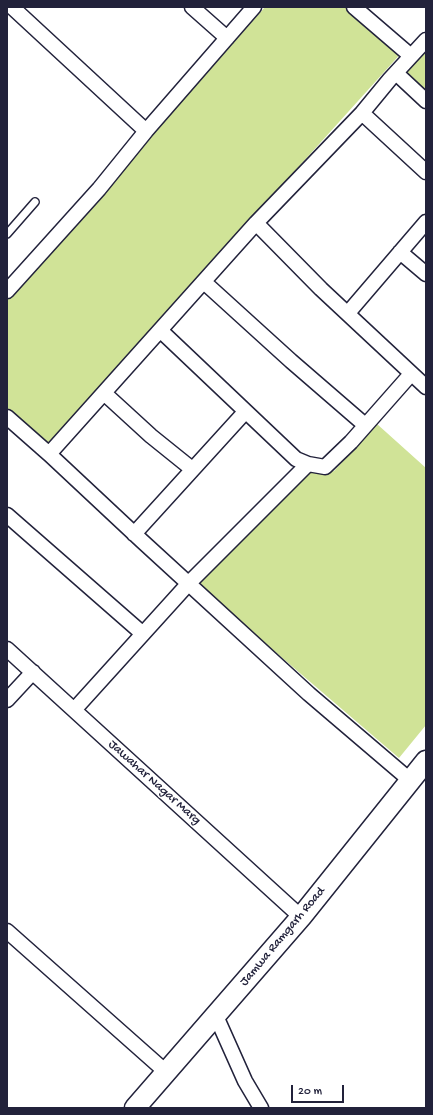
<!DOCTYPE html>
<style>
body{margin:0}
#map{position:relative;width:433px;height:1115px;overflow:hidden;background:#fff;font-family:"Gochi Hand",sans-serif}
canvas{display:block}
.frame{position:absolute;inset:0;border:8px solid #22223b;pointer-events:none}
.scale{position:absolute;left:291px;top:1085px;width:53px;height:18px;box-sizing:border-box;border:2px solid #22223b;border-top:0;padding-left:5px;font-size:12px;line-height:14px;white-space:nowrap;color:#22223b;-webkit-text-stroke:3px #fff;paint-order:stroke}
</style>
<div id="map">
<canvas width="433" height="1115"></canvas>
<div class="frame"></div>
<div class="scale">20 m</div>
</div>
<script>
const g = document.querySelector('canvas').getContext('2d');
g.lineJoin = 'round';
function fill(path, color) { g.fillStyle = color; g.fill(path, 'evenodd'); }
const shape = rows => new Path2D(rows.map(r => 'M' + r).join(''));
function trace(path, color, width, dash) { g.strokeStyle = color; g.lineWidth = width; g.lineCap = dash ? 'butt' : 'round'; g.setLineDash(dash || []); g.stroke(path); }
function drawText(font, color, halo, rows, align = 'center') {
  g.font = font + ' "Gochi Hand",sans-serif'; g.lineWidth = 3; g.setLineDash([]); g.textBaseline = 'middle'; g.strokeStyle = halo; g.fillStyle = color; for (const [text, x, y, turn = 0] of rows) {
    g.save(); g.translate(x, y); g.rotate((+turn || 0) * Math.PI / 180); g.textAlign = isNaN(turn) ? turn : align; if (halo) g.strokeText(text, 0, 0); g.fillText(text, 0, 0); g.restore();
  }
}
fill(shape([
 [265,7,347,7,404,50,44,449,7,412,7,300],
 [426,49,426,91,405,72],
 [377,424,426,468,426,725,399,758,196,584,311,470,334,471]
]), '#d0e397');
const service = shape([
 [7,234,35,202]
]);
const minor = shape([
 [12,7,146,131],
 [192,7,227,38],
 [354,7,411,56],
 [396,73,426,101],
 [362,113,426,172],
 [256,223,321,289,426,387],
 [400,252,426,274],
 [204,282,291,361,365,425],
 [7,291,99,189,146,131,254,7],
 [348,313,426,222],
 [160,330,296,459,308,464,325,467,351,442,411,374],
 [104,393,151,436,192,469],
 [7,417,49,454,142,541,309,694,411,781],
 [49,454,256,223,362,113,390,79,426,40],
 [7,515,143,634],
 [134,534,245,412],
 [7,649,301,917],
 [7,700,33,672],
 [74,710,189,583,308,464],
 [7,931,166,1072],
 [216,1016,245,1081,261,1108]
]);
const secondary = shape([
 [135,1108,301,917,426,761]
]);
trace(service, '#22223b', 10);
trace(minor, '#22223b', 17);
trace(secondary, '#22223b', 23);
trace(service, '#fff', 7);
trace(minor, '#fff', 14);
trace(secondary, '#fff', 20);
drawText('13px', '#22223b', '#fff', [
 ["Jawahar Nagar Marg",154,783,42],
 ["Jamwa Ramgarh Road",283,937,-50]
]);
</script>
